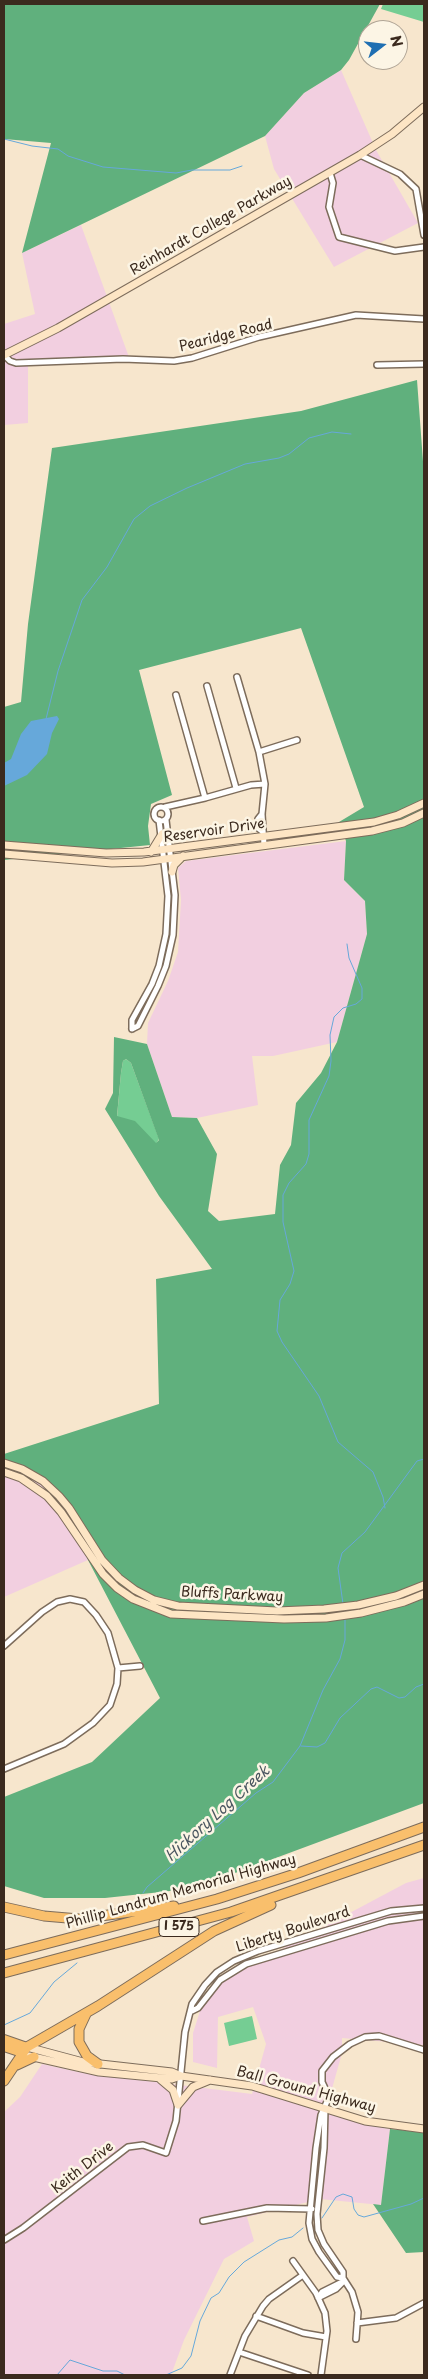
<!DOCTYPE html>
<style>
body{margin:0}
#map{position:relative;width:428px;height:2379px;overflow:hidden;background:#f7e6cd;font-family:"Playpen Sans",sans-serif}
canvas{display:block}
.frame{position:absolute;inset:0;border:5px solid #3b2a1e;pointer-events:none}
.north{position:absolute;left:358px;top:20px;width:50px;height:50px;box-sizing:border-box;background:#fcf5e5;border:1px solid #afa495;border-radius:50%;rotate:74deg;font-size:14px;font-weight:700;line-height:20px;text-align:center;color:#3b2a1e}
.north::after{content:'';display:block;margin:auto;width:18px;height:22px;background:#1f6fb2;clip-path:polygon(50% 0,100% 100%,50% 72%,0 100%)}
</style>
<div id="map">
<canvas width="428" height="2379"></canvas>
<div class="frame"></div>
<div class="north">N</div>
</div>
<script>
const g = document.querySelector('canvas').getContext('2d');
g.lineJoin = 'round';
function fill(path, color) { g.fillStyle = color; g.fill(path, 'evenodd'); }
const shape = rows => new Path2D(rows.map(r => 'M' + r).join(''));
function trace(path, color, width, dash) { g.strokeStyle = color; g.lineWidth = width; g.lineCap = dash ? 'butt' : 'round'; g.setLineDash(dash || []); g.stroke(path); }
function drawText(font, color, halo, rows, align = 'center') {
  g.font = font + ' "Playpen Sans",sans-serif'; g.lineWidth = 5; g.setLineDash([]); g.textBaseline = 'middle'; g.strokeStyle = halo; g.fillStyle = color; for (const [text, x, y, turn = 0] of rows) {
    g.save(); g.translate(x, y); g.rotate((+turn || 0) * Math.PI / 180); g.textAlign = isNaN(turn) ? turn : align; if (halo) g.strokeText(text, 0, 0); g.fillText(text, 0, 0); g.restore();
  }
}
fill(shape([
 [341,70,376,150,418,223,334,267,274,169,265,136,304,93],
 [81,225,130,360,28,363,28,423,4,425,4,324,35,314,22,253],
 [346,841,344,880,365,901,367,934,337,1042,273,1056,252,1056,258,1105,197,1118,172,1117,147,1044,148,1023,168,981,178,952,181,900,178,868,186,861],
 [4,1464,27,1472,47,1487,72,1518,88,1560,4,1597],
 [424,1878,424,2045,342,2038,342,2053,326,2110,378,2127,390,2129,381,2205,320,2199,247,2217,254,2241,224,2259,184,2340,171,2375,4,2374,4,2112,20,2097,42,2064,83,2073,252,2094,266,2044,253,2007,218,2017,217,2068,193,2062,193,2033,201,2008,215,1987,248,1967,406,1883]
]), '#f2cfe0');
fill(shape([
 [383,4,424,4,424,22,381,9],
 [126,1059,131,1063,159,1139,156,1144,117,1117,121,1073,123,1061],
 [252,2016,257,2039,229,2046,224,2023]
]), '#75cd93');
fill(shape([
 [4,4,380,4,349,60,341,70,304,93,265,136,22,253,51,143,4,139],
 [417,380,424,475,424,1803,219,1879,170,1891,105,1898,44,1898,4,1886,4,1797,92,1762,160,1698,88,1560,72,1518,47,1487,27,1472,4,1464,4,1454,159,1404,156,1279,212,1269,159,1196,105,1109,113,1093,114,1037,147,1044,172,1117,197,1118,217,1154,208,1211,219,1221,275,1214,280,1165,291,1145,296,1103,321,1073,337,1042,367,934,365,901,344,880,346,841,339,822,364,807,301,628,139,670,172,795,151,804,148,826,150,845,4,860,4,707,21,702,28,624,52,448,301,411],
 [126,1059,131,1063,159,1140,156,1143,135,1121,117,1116,121,1073,123,1061],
 [390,2129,424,2132,424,2252,406,2253,373,2204,381,2205]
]), '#60b07d');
fill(shape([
 [57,716,59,719,52,733,47,754,27,775,4,786,4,763,11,759,21,734,31,721]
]), '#66a8da');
trace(shape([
 [4,139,32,146,58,149,68,156,103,167,176,173,192,170,230,170,242,166],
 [46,719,58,671,82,600,107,567,134,519,150,506,187,488,245,464,279,458,289,454,309,438,332,432,351,434],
 [347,944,349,958,362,988,362,999,356,1004,343,1008,334,1017,330,1035,331,1061,329,1076,309,1120,309,1154,306,1164,289,1183,283,1195,283,1222,294,1271,290,1284,280,1300,277,1331,282,1342,319,1396,338,1442,373,1472,383,1497,385,1508],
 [343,1604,338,1568,342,1553,365,1532,417,1461,424,1459],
 [301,1746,317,1747,325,1743,340,1718,371,1689,377,1687,399,1698,405,1697,416,1687,424,1684],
 [143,1893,147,1887,256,1793,273,1782,300,1746,323,1690,340,1659,345,1640,345,1618],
 [4,2025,30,2013,54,1982,77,1963],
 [322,2218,336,2197,343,2194,352,2197,354,2209,358,2215,364,2217,411,2204,424,2198],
 [57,2375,70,2360,103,2371,117,2371,125,2375],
 [148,2375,155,2375],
 [166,2375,182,2368,191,2356,200,2321,211,2298,219,2293,229,2277,244,2262,279,2240,292,2237,303,2228]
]), '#66a8da', 1);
const street = shape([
 [360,155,400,174,416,189,424,235],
 [330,173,333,183,329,207,339,237,395,251,424,247],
 [4,355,10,361,16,363,123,359,174,361,192,358,259,337,356,315,424,319],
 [377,365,424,364],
 [237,677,259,752,265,784],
 [207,686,236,788],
 [176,695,205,798,251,785,265,784,262,814,264,845],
 [259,752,297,740],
 '154 814a7 7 0 1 1 14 0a7 7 0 1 1-14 0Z',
 [165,807,205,798],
 [262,814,258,819,258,828,263,832],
 [132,1029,138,1026,158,986,166,966,173,935,175,895,166,820],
 [132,1029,132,1020,152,984,159,966,166,934,168,896,159,820],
 [4,1646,42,1612,57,1602,70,1599,84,1602,96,1615,108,1633,118,1668,117,1684,110,1705,93,1723,64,1744,4,1769],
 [118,1668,140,1666],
 [192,2011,198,2008,220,1980,246,1964,388,1921,424,1916],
 [325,2110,324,2148,317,2214,318,2230,324,2244,343,2272,343,2278,352,2292,358,2312,356,2339],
 [203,2221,267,2208,312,2209],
 [4,2240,23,2228,128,2147,143,2145,166,2153,176,2121,185,2032,192,2004,205,1985,217,1972,234,1961,258,1951,391,1911,424,1908],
 [293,2261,316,2293,325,2313,327,2331,321,2375],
 [343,2278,337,2277,319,2252,312,2239,309,2223,316,2148,321,2115,329,2097,322,2082,322,2071,333,2057,350,2044,365,2037,379,2036,424,2050],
 [319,2297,322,2292,342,2282],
 [318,2298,336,2289,344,2281],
 [256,2316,303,2333,326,2337],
 [357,2323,396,2318,424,2303],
 [239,2352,308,2375],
 [230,2375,245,2336,263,2306,269,2299,303,2275]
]);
const secondary = shape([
 [4,355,58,328,360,155,392,134,424,107],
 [4,845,106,853,144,852,374,822,398,815,424,803],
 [151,852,162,834],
 [4,854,112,863,143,862,372,831,403,823,424,813],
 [172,872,174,865,183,856],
 [4,1463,22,1469,43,1481,59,1496,69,1508,102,1560,119,1578,135,1590,154,1600,178,1606,277,1611,324,1609,358,1605,396,1596,424,1585],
 [4,1472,21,1478,47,1496,61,1512,103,1574,117,1588,133,1599,171,1614,284,1619,326,1618,361,1613,404,1602,424,1594],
 [27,2047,83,2062,172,2072,181,2076,252,2086,365,2121,424,2129],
 [29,2056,99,2072,172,2079,181,2076],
 [160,2079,173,2090,178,2105],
 [178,2105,193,2087,210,2080]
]);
const primary = shape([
 [4,2039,27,2047],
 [4,2047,22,2053]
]);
const highway = shape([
 [4,1907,44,1916,79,1919,174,1906],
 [4,1955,217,1899,298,1873,424,1827],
 [4,1973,231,1912,424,1845],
 [86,2014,79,2029,79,2042,87,2056,98,2064],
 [17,2065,34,2057],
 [4,2081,27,2047,98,2006,214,1931,271,1905]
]);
trace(street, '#7d6c5b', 8);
trace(secondary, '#7d6c5b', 9);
trace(primary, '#7d6c5b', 10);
trace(highway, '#7d6c5b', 11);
trace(street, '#fff', 5);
trace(secondary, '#fde5c4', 7);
trace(primary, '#f9bf6c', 8);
trace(highway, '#f9bf6c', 9);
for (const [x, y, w] of [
 [179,1927,40]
]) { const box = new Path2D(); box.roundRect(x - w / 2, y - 9.5, w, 19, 4); g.fillStyle = '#fcf5e5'; g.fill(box); trace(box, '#3b2a1e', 1); }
drawText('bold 12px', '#3b2a1e', null, [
 ["I 575",179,1927]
]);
drawText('14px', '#3b2a1e', '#fcf5e5', [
 ["Reinhardt College Parkway",211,226,-30],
 ["Pearidge Road",226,336,-14],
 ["Reservoir Drive",214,831,-8],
 ["Bluffs Parkway",232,1595,3],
 ["Phillip Landrum Memorial Highway",181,1892,-16],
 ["Liberty Boulevard",293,1930,-18],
 ["Ball Ground Highway",306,2090,15],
 ["Keith Drive",83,2168,-38]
]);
drawText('italic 15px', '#4a5660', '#fcf5e5', [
 ["Hickory Log Creek",218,1814,-42]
]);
</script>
